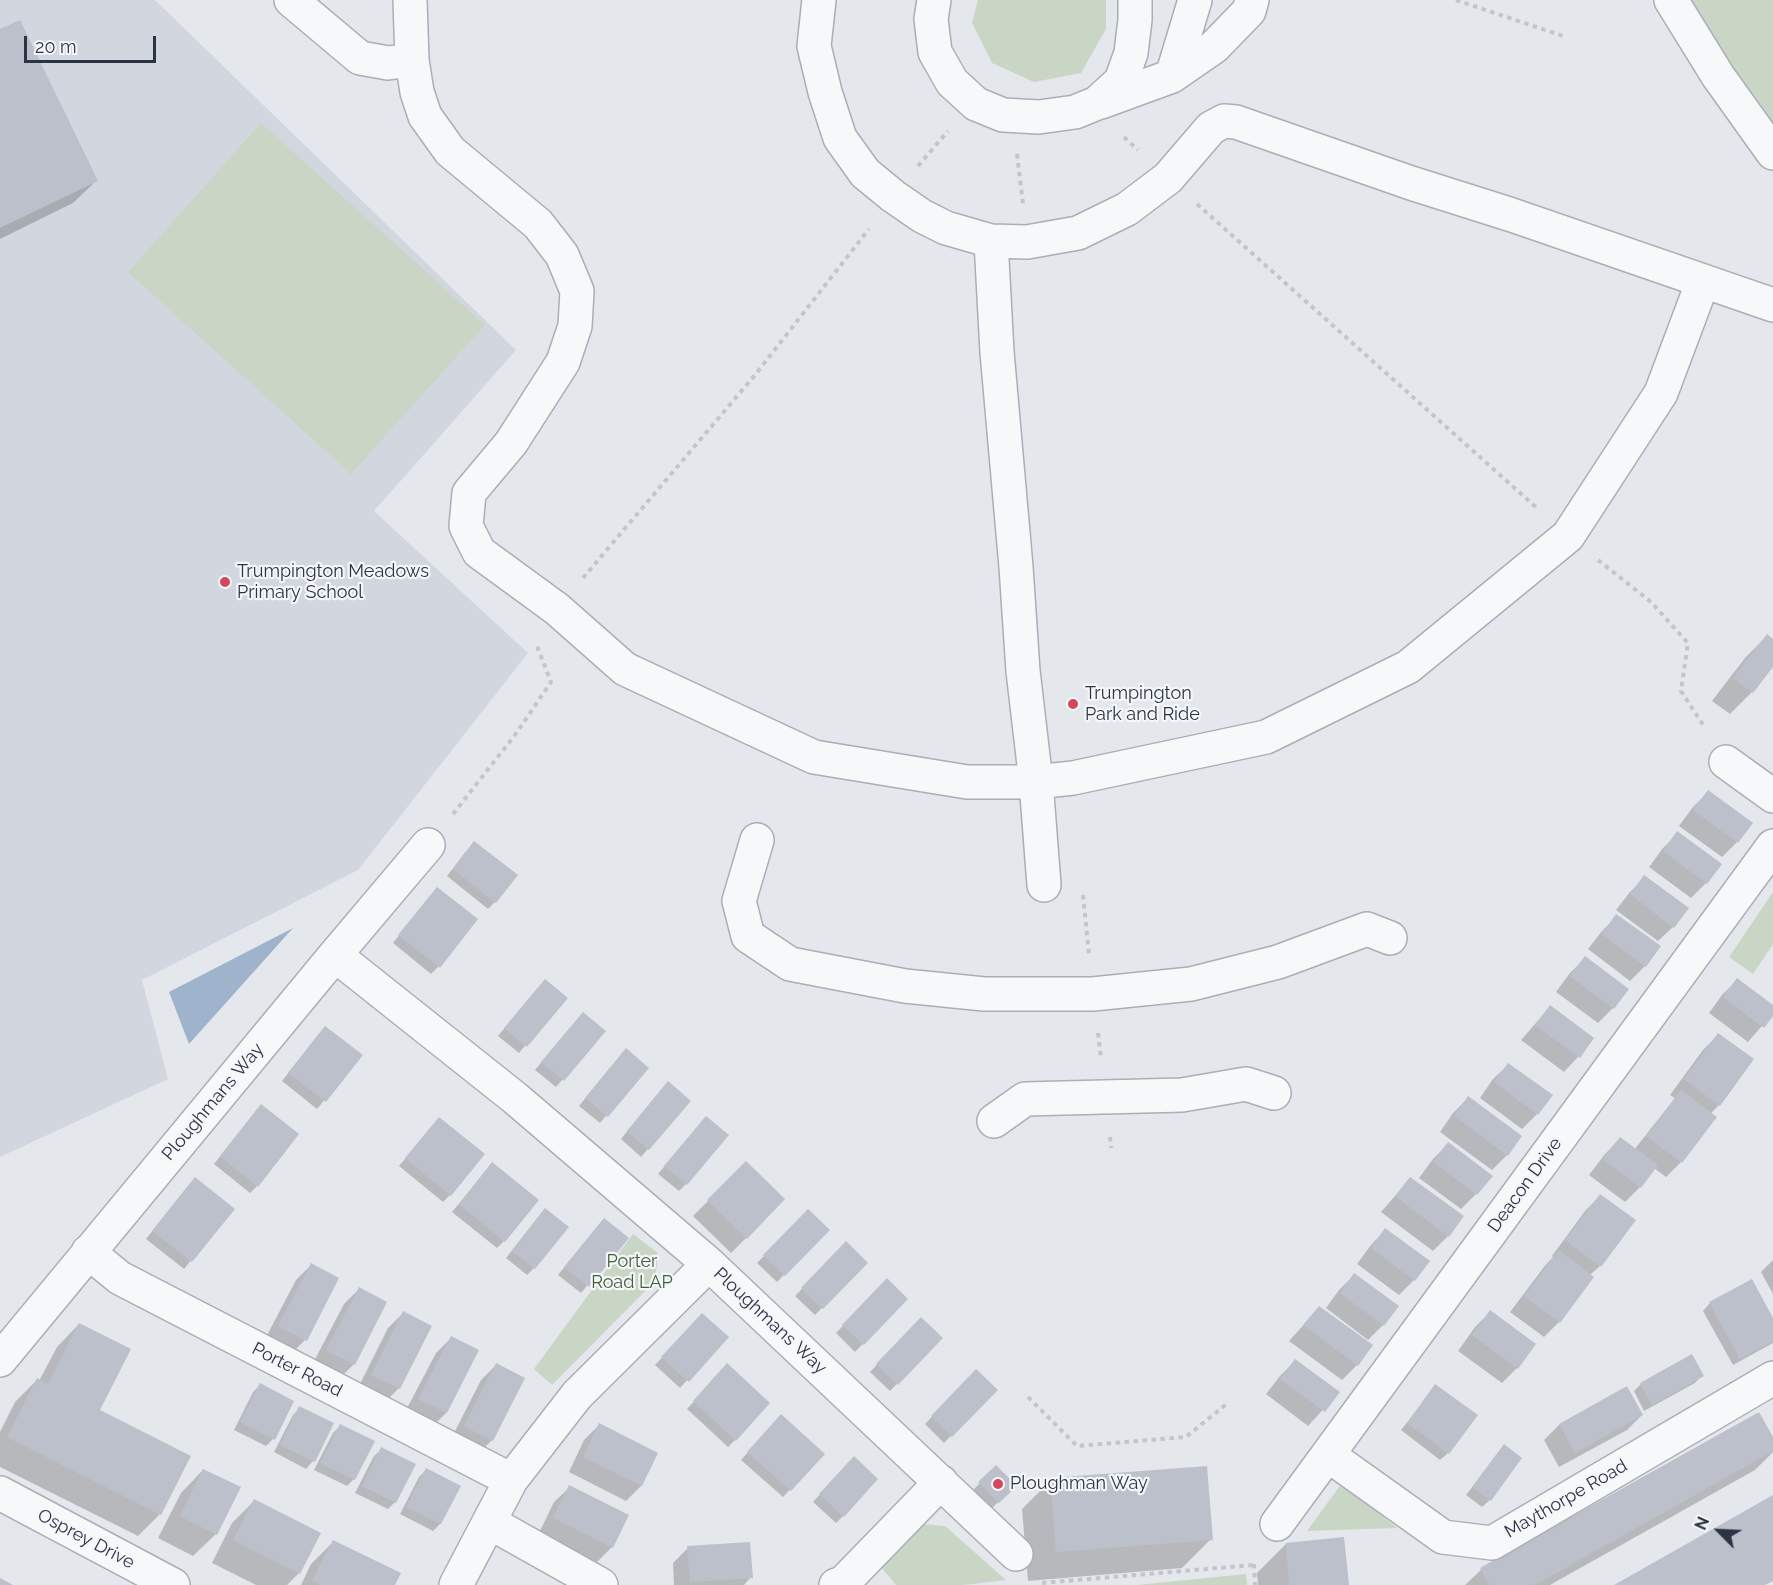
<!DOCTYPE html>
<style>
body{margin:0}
#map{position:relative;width:1773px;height:1585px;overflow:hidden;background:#e4e7ec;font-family:Raleway,sans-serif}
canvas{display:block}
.north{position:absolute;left:1689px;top:1501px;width:60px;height:60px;-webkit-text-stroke:4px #f4f6f9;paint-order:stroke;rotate:294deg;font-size:16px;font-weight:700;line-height:24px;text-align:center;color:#2b3445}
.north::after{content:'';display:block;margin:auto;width:21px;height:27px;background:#2b3445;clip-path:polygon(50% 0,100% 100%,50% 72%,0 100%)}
.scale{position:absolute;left:24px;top:36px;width:132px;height:27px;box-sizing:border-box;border:3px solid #2b3445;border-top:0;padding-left:8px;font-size:18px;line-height:21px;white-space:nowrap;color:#2b3445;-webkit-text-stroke:4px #f4f6f9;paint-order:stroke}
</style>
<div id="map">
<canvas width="1773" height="1585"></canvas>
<div class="north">N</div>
<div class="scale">20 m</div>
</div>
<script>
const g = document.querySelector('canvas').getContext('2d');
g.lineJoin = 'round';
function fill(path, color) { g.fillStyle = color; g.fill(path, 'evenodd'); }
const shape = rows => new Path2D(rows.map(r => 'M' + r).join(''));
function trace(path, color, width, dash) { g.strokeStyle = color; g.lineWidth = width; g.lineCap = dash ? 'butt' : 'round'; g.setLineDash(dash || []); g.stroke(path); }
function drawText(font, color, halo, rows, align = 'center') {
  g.font = font + ' Raleway,sans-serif'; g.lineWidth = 4.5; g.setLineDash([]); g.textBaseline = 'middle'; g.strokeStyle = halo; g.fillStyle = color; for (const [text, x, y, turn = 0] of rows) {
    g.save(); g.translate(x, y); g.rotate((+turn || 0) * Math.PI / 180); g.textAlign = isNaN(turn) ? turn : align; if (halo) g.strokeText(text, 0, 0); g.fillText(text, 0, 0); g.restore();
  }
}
fill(shape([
 [0,0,155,0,516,350,374,511,528,653,358,870,142,980,168,1079,0,1157]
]), '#d2d6de');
fill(shape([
 [978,0,1106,0,1106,29,1081,73,1034,82,992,63,972,23],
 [1689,0,1773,0,1773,124,1729,62],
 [261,123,485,325,351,474,128,272],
 [1773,892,1773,944,1753,974,1729,957],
 [633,1234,658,1253,655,1281,552,1385,534,1369],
 [1342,1483,1397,1528,1307,1531],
 [922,1524,945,1526,1006,1580,964,1585,896,1585,881,1567],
 [1246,1574,1247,1585,1137,1585]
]), '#c9d6c5');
fill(shape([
 [293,928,189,1044,169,992]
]), '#9fb4cc');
fill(shape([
 [0,31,96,181,73,203,0,239],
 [1767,636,1773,640,1773,665,1752,692,1730,714,1712,701,1745,658],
 [1708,792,1751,824,1737,842,1722,857,1679,826,1693,807],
 [1678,833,1706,883,1691,898,1649,867,1663,848],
 [467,850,495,902,488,909,447,876],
 [1645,877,1673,927,1658,941,1616,910,1630,892],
 [430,896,438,967,431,974,393,943],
 [1617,916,1645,966,1630,981,1588,949,1602,931],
 [1585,958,1613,1008,1598,1023,1556,992,1570,973],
 [1737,980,1773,1007,1773,1013,1748,1042,1709,1013,1722,995],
 [538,988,566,998,519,1053,498,1036],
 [1550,1007,1592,1039,1578,1057,1564,1072,1521,1040],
 [576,1021,604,1031,556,1087,535,1070],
 [318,1035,361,1056,317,1109,282,1081],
 [1718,1035,1719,1105,1710,1114,1681,1162,1666,1177,1654,1168,1640,1187,1625,1202,1589,1175,1605,1154,1620,1139,1634,1150,1675,1098,1670,1095,1703,1050],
 [619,1058,647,1068,600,1123,579,1106],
 [1508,1065,1551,1096,1537,1114,1522,1129,1480,1098,1493,1079],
 [661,1090,689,1101,641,1157,621,1139],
 [1468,1098,1520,1137,1507,1155,1492,1170,1440,1132,1453,1113],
 [254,1114,257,1186,250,1193,214,1164],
 [439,1119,450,1195,443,1202,399,1166],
 [699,1125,686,1184,679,1191,658,1174],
 [1448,1144,1476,1194,1461,1209,1419,1178,1433,1159],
 [746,1163,746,1238,731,1253,693,1216],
 [485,1172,504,1241,497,1248,452,1212],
 [1410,1179,1448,1236,1433,1251,1381,1212],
 [188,1186,233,1209,184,1269,146,1239],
 [1600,1196,1600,1266,1590,1275,1559,1322,1544,1337,1510,1312,1544,1267,1553,1257,1552,1256,1585,1211],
 [808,1211,828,1230,777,1282,757,1263],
 [538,1217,534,1268,527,1275,506,1258],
 [597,1227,627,1238,581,1293,558,1275],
 [1385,1230,1414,1280,1399,1295,1357,1264,1371,1245],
 [846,1244,866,1263,815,1315,795,1296],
 [1773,1260,1773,1294,1761,1272],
 [311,1265,305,1340,290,1355,264,1341,296,1280],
 [1354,1275,1383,1325,1368,1340,1326,1308,1339,1290],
 [887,1280,906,1299,855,1352,836,1333],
 [359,1289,354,1364,339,1379,312,1365,344,1304],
 [1710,1303,1773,1321,1773,1343,1733,1365,1703,1311],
 [1319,1308,1357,1365,1342,1380,1289,1341],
 [1490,1312,1534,1345,1517,1368,1502,1383,1458,1351,1475,1327],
 [403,1313,430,1327,398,1389,383,1404,357,1390,388,1328],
 [921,1319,941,1338,890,1391,870,1372],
 [695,1322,726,1337,680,1388,655,1365],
 [79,1324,98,1411,160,1514,138,1536,0,1467,0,1432,15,1402,37,1380,39,1381,57,1347],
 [451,1338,477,1351,446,1413,431,1428,404,1414,436,1353],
 [1295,1361,1338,1393,1308,1426,1266,1394,1280,1376],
 [496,1365,492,1440,477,1455,450,1441,481,1380],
 [976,1371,996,1390,944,1443,925,1424],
 [720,1373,735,1440,728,1447,687,1409],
 [1702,1375,1695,1383,1644,1411,1634,1391,1641,1384],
 [260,1385,273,1439,266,1446,234,1430,253,1392],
 [1436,1386,1448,1453,1440,1460,1401,1430],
 [1626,1388,1642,1415,1627,1430,1559,1467,1544,1440,1559,1425],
 [300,1408,332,1424,313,1461,306,1469,274,1452,293,1415],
 [774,1424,823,1454,783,1497,741,1460],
 [599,1425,656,1454,641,1486,626,1501,569,1472,584,1440],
 [340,1426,354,1479,347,1486,314,1470,333,1433],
 [1773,1441,1773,1452,1755,1470,1550,1585,1465,1585,1481,1570],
 [1504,1446,1490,1500,1482,1507,1466,1495],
 [382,1449,395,1502,388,1509,355,1493,374,1456],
 [847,1465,843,1516,836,1523,813,1502],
 [996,1467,1015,1486,991,1509,972,1491],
 [203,1470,216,1534,193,1556,158,1538,181,1493],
 [426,1470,459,1486,440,1524,433,1531,400,1514,419,1477],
 [1051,1480,1211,1539,1182,1568,1028,1581,1022,1509],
 [570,1487,612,1547,597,1562,539,1533,554,1502],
 [254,1501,299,1573,287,1585,256,1585,212,1563,232,1523],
 [334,1541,393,1585,301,1585,311,1564],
 [1286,1544,1347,1585,1258,1585,1257,1573],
 [688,1548,751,1577,744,1585,674,1585,673,1563]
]), '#0003');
fill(shape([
 [20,20,98,181,0,228,0,29],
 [1767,634,1773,639,1773,667,1753,693,1733,678],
 [1708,790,1753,823,1738,843,1693,810],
 [1677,831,1722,864,1707,884,1663,851],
 [474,841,518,875,496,903,453,869],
 [1644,875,1689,908,1674,928,1630,894],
 [437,887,478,919,440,968,398,935],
 [1616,914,1661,946,1646,967,1602,934],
 [1585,956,1629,989,1614,1009,1570,976],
 [1737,978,1773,1005,1773,1016,1764,1028,1723,997],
 [545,979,568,998,527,1047,504,1028],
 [1550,1005,1594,1038,1580,1058,1535,1025],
 [583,1012,606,1031,564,1081,541,1062],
 [325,1026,363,1055,326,1102,288,1073],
 [1718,1033,1754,1059,1720,1106,1684,1079],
 [626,1048,649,1068,608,1117,585,1098],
 [1508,1063,1553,1095,1538,1115,1494,1082],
 [668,1081,691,1101,649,1150,627,1131],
 [1681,1090,1717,1117,1682,1163,1646,1136],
 [1468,1096,1522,1136,1508,1156,1454,1116],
 [261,1104,299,1134,258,1187,220,1156],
 [706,1116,729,1135,687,1185,664,1166],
 [439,1117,485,1154,451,1196,405,1158],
 [1620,1137,1658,1165,1641,1188,1602,1159],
 [1448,1142,1493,1176,1477,1195,1433,1162],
 [746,1161,785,1199,747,1239,707,1200],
 [492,1162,539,1200,505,1242,459,1204],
 [195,1177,235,1209,192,1262,152,1231],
 [1410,1177,1464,1216,1449,1237,1395,1196],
 [1600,1194,1636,1220,1601,1267,1565,1240],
 [545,1208,569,1227,535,1269,512,1251],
 [808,1209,830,1230,785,1276,763,1255],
 [604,1218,629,1238,589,1287,564,1267],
 [1385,1228,1430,1261,1415,1281,1371,1248],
 [846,1241,868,1263,823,1309,801,1288],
 [1559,1250,1594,1277,1560,1323,1524,1296],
 [311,1263,339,1278,307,1341,278,1326],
 [1354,1273,1399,1306,1384,1326,1340,1293],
 [887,1278,908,1299,864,1345,842,1325],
 [1752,1279,1773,1318,1773,1341,1740,1359,1709,1302],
 [359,1287,387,1302,355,1365,326,1350],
 [1319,1306,1373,1345,1358,1366,1303,1325],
 [1490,1310,1536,1344,1518,1369,1472,1335],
 [403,1311,432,1326,400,1389,371,1375],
 [702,1313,729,1337,689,1382,661,1357],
 [921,1317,943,1338,898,1385,876,1364],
 [79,1323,131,1349,100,1410,191,1456,161,1515,7,1437,37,1378,48,1384],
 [451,1336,479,1350,447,1413,418,1399],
 [1692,1354,1704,1376,1652,1405,1640,1383],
 [1295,1359,1340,1392,1325,1412,1280,1379],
 [496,1363,525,1378,493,1441,464,1426],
 [727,1363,770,1403,736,1441,693,1401],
 [976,1369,998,1390,952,1437,931,1416],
 [260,1383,294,1401,275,1440,240,1422],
 [1435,1384,1478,1415,1449,1454,1407,1423],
 [1627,1386,1643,1415,1575,1453,1559,1424],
 [299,1406,334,1423,315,1462,280,1445],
 [1759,1412,1773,1437,1773,1451,1535,1585,1489,1585,1480,1568],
 [781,1414,825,1454,791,1491,747,1452],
 [599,1423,658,1453,642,1486,583,1457],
 [340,1424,375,1441,355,1480,320,1463],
 [1504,1444,1522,1458,1491,1501,1472,1487],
 [381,1447,416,1464,396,1503,362,1486],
 [854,1456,878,1479,844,1517,819,1494],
 [996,1465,1017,1486,999,1503,978,1482],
 [1207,1466,1213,1540,1056,1552,1050,1478],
 [426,1468,461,1486,441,1524,406,1507],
 [203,1469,241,1487,217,1535,180,1516],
 [569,1485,629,1515,613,1548,553,1518],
 [1773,1495,1773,1581,1765,1585,1614,1585],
 [254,1499,321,1533,300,1574,233,1540],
 [1344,1537,1349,1585,1289,1585,1286,1543],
 [333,1540,401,1573,395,1585,320,1585,312,1581],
 [750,1542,753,1578,690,1582,687,1546],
 [0,1578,13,1585,0,1585]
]), '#bbc0ca');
const minor = shape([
 [291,0,360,58,388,63,412,60],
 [410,0,412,60,417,92,425,116,450,151,538,224,562,255,577,291,575,326,563,362,511,443,469,493,466,526,479,552,557,609,625,669,814,757,967,782,1036,782,1073,778,1266,737,1408,667,1568,536,1661,393,1703,281],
 [819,0,814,46,825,92,840,138,865,173,893,196,922,216,946,228,991,241,1027,242,1078,233,1127,209,1168,178,1211,128,1224,121,1236,122,1411,183,1512,215,1773,305],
 [934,0,931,19,935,52,952,82,976,104,1003,115,1039,117,1075,112,1097,103,1121,81,1131,53,1135,20,1135,0],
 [1671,0,1718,76,1773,153],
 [1172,76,1214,47,1249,11,1252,0],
 [1101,102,1172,76,1195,0],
 [991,241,997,352,1016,567,1023,671,1036,782,1044,885],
 [1726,762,1773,796],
 [757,840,739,901,748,936,790,964,905,986,984,994,1093,994,1191,984,1278,962,1367,929,1390,938],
 [335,955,515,1098,709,1264,1016,1554],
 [994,1121,1025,1099,1182,1095,1246,1084,1274,1093],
 [88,1252,120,1278,511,1480],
 [0,1360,335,955,428,845],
 [1328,1455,1443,1537,1492,1543,1773,1378],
 [0,1493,173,1585],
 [489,1522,601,1585],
 [1277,1524,1773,846],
 [456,1585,511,1480,577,1395,709,1264],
 [836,1585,843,1583,941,1482]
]);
trace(minor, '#a9aeb7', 36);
trace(shape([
 [1456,0,1563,36],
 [1124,137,1138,150],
 [1017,154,1023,204],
 [918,166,948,131],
 [1197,204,1538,509],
 [1598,560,1651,602,1688,643,1681,691,1705,728],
 [583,578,755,375,869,229],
 [453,814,515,735,551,682,537,646],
 [1083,895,1089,954],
 [1098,1033,1101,1058],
 [1110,1137,1111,1148],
 [1028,1397,1077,1446,1186,1437,1229,1402],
 [1254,1564,1255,1585],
 [1042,1583,1253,1565]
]), '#c2c5cb', 4, [4.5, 4.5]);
trace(minor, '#f7f8fa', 33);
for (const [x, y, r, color] of [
 [225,582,6,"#d1495b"],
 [1073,704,6,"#d1495b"],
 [998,1484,6,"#d1495b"]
]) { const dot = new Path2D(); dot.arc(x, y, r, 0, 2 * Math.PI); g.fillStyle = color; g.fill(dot); trace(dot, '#f4f6f9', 2); }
drawText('18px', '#2b3445', '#f4f6f9', [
 ["Trumpington Meadows",237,572],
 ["Primary School",237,593],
 ["Trumpington",1085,694],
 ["Park and Ride",1085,715],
 ["Ploughman Way",1010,1484]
], 'left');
drawText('18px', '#2b3445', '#f4f6f9', [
 ["Ploughmans Way",213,1102,-50],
 ["Deacon Drive",1525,1185,-54],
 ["Ploughmans Way",770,1321,43],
 ["Porter Road",297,1370,27],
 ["Maythorpe Road",1566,1499,-30],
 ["Osprey Drive",86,1539,28]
]);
drawText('18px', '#3f6138', '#f4f6f9', [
 ["Porter",632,1262],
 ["Road LAP",632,1283]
]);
</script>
